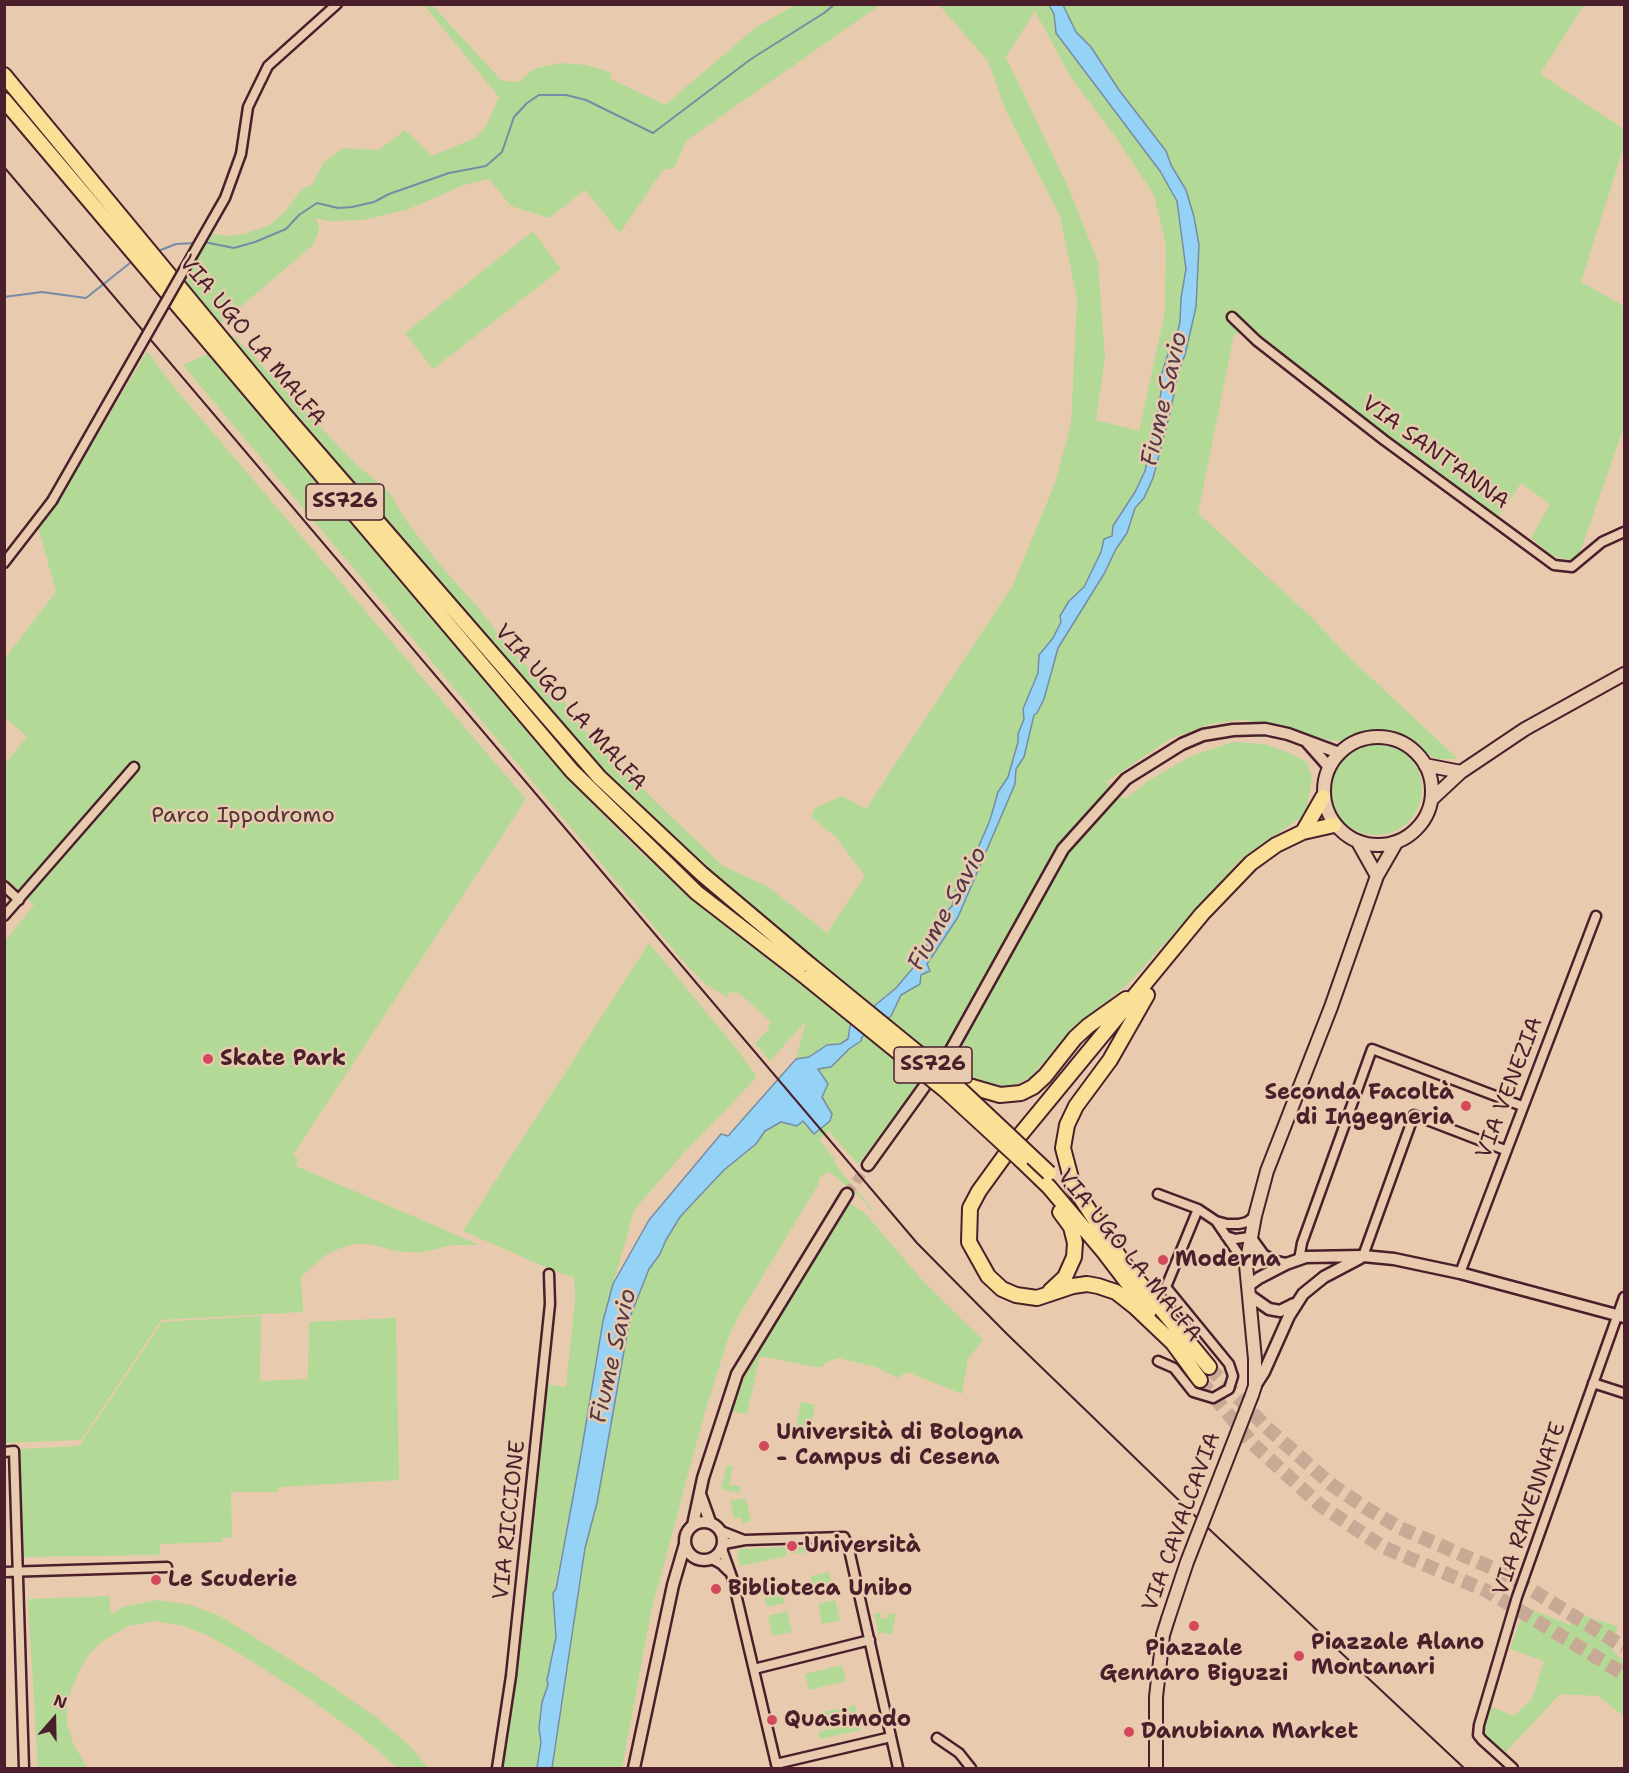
<!DOCTYPE html>
<meta charset="utf-8">
<style>
body{margin:0}
#map{position:relative;width:1629px;height:1773px;overflow:hidden;background:#e8cbaf;font-family:"Shantell Sans",sans-serif}
canvas{display:block}
.frame{position:absolute;inset:0;border:6px solid #4a1f2b;pointer-events:none}
.north{position:absolute;left:24px;top:1689px;width:60px;height:60px;-webkit-text-stroke:4px #e8cbaf;paint-order:stroke;rotate:20deg;font-size:16px;font-weight:700;line-height:24px;text-align:center;color:#4a1f2b}
.north::after{content:'';display:block;margin:auto;width:21px;height:27px;background:#4a1f2b;clip-path:polygon(50% 0,100% 100%,50% 72%,0 100%)}
</style>
<div id="map">
<canvas width="1629" height="1773"></canvas>
<div class="frame"></div>
<div class="north">N</div>
</div>
<script>
const g = document.querySelector('canvas').getContext('2d');
g.lineJoin = 'round';
function fill(path, color) { g.fillStyle = color; g.fill(path, 'evenodd'); }
const shape = rows => new Path2D(rows.map(r => 'M' + r).join(''));
function trace(path, color, width, dash) { g.strokeStyle = color; g.lineWidth = width; g.lineCap = dash ? 'butt' : 'round'; g.setLineDash(dash || []); g.stroke(path); }
function drawText(font, color, halo, rows, align = 'center') {
  g.font = font + ' "Shantell Sans",sans-serif'; g.lineWidth = 5; g.setLineDash([]); g.textBaseline = 'middle'; g.strokeStyle = halo; g.fillStyle = color; for (const [text, x, y, turn = 0] of rows) {
    g.save(); g.translate(x, y); g.rotate((+turn || 0) * Math.PI / 180); g.textAlign = isNaN(turn) ? turn : align; if (halo) g.strokeText(text, 0, 0); g.fillText(text, 0, 0); g.restore();
  }
}
fill(shape([
 [424,5,432,5,502,81,519,82,534,69,559,63,586,65,613,73,609,78,665,105,755,28,795,5,880,5,686,141,674,168,663,170,620,233,585,190,549,218,511,206,489,179,464,185,409,209,363,220,329,221,316,218,319,226,318,234,312,246,219,325,183,284,212,234,229,236,244,234,270,225,284,213,302,189,312,185,323,163,343,148,379,150,405,130,432,156,475,138,485,128,499,97],
 [939,5,1049,5,1054,14,1056,33,1160,171,1177,201,1186,269,1181,298,1180,322,1175,343,1169,351,1161,376,1161,392,1158,410,1145,471,1112,536,1104,539,1101,552,1084,587,1069,601,1060,616,1061,622,1053,638,1039,655,1038,673,1023,709,1024,719,1018,734,1018,742,1008,777,998,792,990,820,966,876,961,885,956,889,952,906,947,911,943,923,922,952,918,962,896,988,878,1003,848,1039,840,1044,827,1045,809,1057,796,1059,806,1021,770,1061,755,1043,768,1030,770,1021,739,993,729,992,727,997,707,985,688,967,183,365,210,353,585,797,639,851,715,917,790,976,811,954,713,876,604,776,230,338,233,335,355,463,390,493,405,519,441,566,482,612,498,634,538,678,564,701,579,724,661,807,723,866,767,886,827,933,865,876,835,836,811,817,815,808,842,796,866,809,1013,585,1055,483,1071,424,1077,299,1060,216,1007,113,988,61],
 [1035,11,1070,76,1117,139,1154,195,1166,245,1165,312,1139,431,1096,420,1105,358,1098,262,1069,189,1006,57],
 [1063,5,1584,5,1540,74,1624,129,1624,146,1581,282,1624,306,1624,427,1579,555,1570,560,1560,558,1549,553,1531,538,1550,504,1521,483,1498,517,1302,371,1252,328,1234,335,1198,513,1310,616,1350,658,1458,759,1438,759,1423,753,1408,740,1386,731,1364,732,1340,741,1327,740,1277,724,1242,720,1210,724,1170,739,1106,782,1125,799,1148,781,1191,756,1233,742,1265,744,1289,753,1307,762,1312,778,1307,807,1300,818,1242,858,1127,985,1088,1016,1066,1036,1030,1078,1005,1089,980,1084,968,1078,938,1055,898,1113,858,1164,829,1131,819,1140,835,1159,835,1164,872,1209,870,1210,864,1201,831,1173,828,1172,820,1177,818,1185,738,1317,729,1336,704,1415,651,1612,622,1768,552,1768,585,1548,597,1503,630,1317,649,1269,660,1254,666,1240,680,1217,690,1206,724,1170,756,1144,765,1131,781,1122,797,1126,803,1121,814,1134,832,1114,822,1097,828,1084,818,1068,831,1067,849,1049,861,1042,862,1037,891,1016,900,995,920,984,920,975,968,893,1015,784,1016,769,1024,757,1034,715,1044,699,1058,648,1104,574,1116,549,1127,533,1135,508,1144,498,1153,478,1189,332,1199,245,1194,217,1186,190,1171,165,1166,151,1119,90,1091,47,1076,32],
 [533,231,561,269,433,369,405,333],
 [147,351,173,386,526,799,293,1155,298,1159,296,1166,480,1245,452,1245,424,1252,410,1252,396,1251,369,1244,353,1244,338,1249,324,1256,301,1277,303,1312,161,1320,81,1440,5,1443,5,941,34,905,5,878,5,764,27,737,5,717,5,658,56,592,38,527,77,469],
 '1330 789a46 46 0 1 1 92 0a46 46 0 1 1-92 0Z',
 [649,943,739,1052,757,1077,682,1155,634,1210,603,1321,581,1454,553,1597,556,1637,547,1680,548,1685,542,1702,539,1728,541,1742,537,1768,501,1768,532,1525,544,1384,566,1387,575,1300,574,1277,559,1273,463,1231],
 [850,1204,864,1212,922,1280,983,1340,968,1359,962,1394,907,1372,897,1378,876,1367,838,1358,829,1361,821,1367,815,1367,760,1356,747,1414,731,1411,739,1387,792,1292,832,1228],
 [261,1316,260,1381,308,1379,309,1322,396,1318,399,1480,279,1487,278,1492,231,1492,232,1538,223,1537,222,1542,160,1544,159,1555,22,1557,19,1449,79,1446,162,1322],
 [801,1402,815,1405,809,1439,794,1437],
 [727,1465,733,1466,729,1484,741,1487,739,1493,721,1489],
 [746,1498,751,1521,742,1523,741,1517,734,1519,730,1501],
 [839,1546,840,1549,791,1554,790,1547],
 [785,1547,787,1556,740,1566,737,1552,740,1549],
 [829,1572,834,1593,816,1597,811,1576],
 [780,1583,785,1603,767,1607,762,1587],
 [109,1596,111,1614,123,1607,158,1600,191,1605,220,1616,318,1677,376,1717,409,1745,428,1768,398,1768,362,1737,307,1697,242,1655,209,1636,184,1626,154,1621,129,1626,113,1635,100,1643,90,1653,81,1667,71,1690,67,1706,67,1723,73,1743,87,1768,38,1768,28,1599],
 [835,1600,840,1620,822,1624,818,1604],
 [1525,1607,1570,1625,1575,1613,1617,1626,1612,1650,1624,1662,1624,1716,1598,1696,1560,1694,1504,1754,1484,1733,1484,1719,1489,1706,1514,1716,1532,1699,1544,1661,1510,1649],
 [787,1611,792,1632,772,1636,768,1616],
 [881,1612,880,1618,887,1619,889,1613,896,1614,892,1635,883,1632,879,1635,874,1614],
 [842,1665,846,1681,809,1690,805,1674],
 [855,1705,859,1719,818,1729,815,1714],
 [859,1722,861,1730,820,1739,818,1732]
]), '#b2da96');
const water = shape([
 [1049,5,1063,5,1076,32,1091,47,1119,90,1166,151,1171,165,1186,190,1194,217,1199,245,1196,307,1185,355,1179,369,1170,413,1153,478,1144,498,1135,508,1127,533,1116,549,1104,574,1058,648,1044,699,1037,713,1034,715,1024,757,1016,769,1015,784,958,917,927,964,930,971,921,975,920,984,901,995,891,1016,862,1037,861,1041,849,1049,831,1067,818,1069,828,1084,822,1097,832,1114,830,1121,814,1134,803,1121,797,1126,781,1122,765,1131,756,1144,724,1170,690,1206,680,1217,666,1240,660,1254,649,1269,630,1317,597,1503,585,1548,552,1768,537,1768,541,1742,539,1728,542,1702,548,1685,547,1680,556,1637,553,1593,556,1589,581,1454,603,1321,613,1284,649,1220,721,1134,728,1136,796,1059,809,1057,827,1045,840,1044,848,1039,850,1026,896,988,918,962,922,952,943,923,947,911,952,906,956,889,961,885,966,876,990,820,998,792,1008,777,1018,742,1018,734,1024,719,1023,709,1038,673,1039,655,1053,638,1061,622,1060,616,1069,601,1084,587,1101,552,1104,539,1112,536,1113,526,1135,492,1145,471,1158,410,1161,392,1161,376,1169,351,1175,343,1180,322,1181,298,1186,269,1177,201,1160,171,1056,33,1054,14,1049,5]
]);
fill(water, '#95d3f6');
trace(water, '#778ba5', 1.5);
trace(shape([
 [204,242,234,248,255,242,286,229,299,215,317,203,338,208,352,207,374,202,389,194,449,173,486,166,502,152,514,117,527,103,539,95,566,95,586,100,653,133,751,59,824,13,835,4],
 [158,251,176,244,196,243],
 [4,297,42,292,86,298,130,263]
]), '#778ba5', 2);
trace(shape([
 [847,1194,868,1165]
]), '#c8a995', 10, [10, 5]);
trace(shape([
 [1209,1367,1265,1426,1332,1485,1366,1508,1400,1528,1504,1573,1624,1647],
 [1200,1380,1253,1444,1320,1505,1383,1547,1487,1591,1624,1674]
]), '#c8a995', 14, [14, 7]);
const minor = shape([
 [241,154,248,107,268,66,337,4],
 [1232,317,1257,341,1384,440,1554,565,1572,567,1602,542,1624,532],
 [4,563,52,501],
 [4,886,19,900],
 [4,916,134,767],
 [1158,1194,1198,1209,1216,1221,1227,1224,1239,1224,1247,1222,1255,1216],
 [1216,1221,1246,1265],
 [1226,1236,1235,1239,1250,1237],
 [1363,1256,1414,1115,1505,1150],
 [1299,1260,1302,1243,1372,1049,1522,1106],
 [1460,1273,1596,916],
 [1158,1361,1174,1368,1193,1392,1213,1398,1229,1389,1233,1376,1229,1364,1166,1287,1198,1209],
 [1593,1383,1624,1393],
 [4,1452,14,1451,24,1768],
 [721,1531,744,1540],
 [724,1544,745,1540,844,1537,848,1545,898,1768],
 [722,1549,732,1577,777,1768],
 [712,1559,721,1564,728,1571],
 [4,1572,167,1567],
 [754,1669,870,1640],
 [937,1738,959,1753,971,1768],
 [776,1764,891,1737],
 [497,1768,511,1676,526,1534,550,1304,549,1274],
 [1513,1768,1482,1740,1478,1735,1479,1725,1517,1597,1624,1297]
]);
const tertiary = shape([
 [1306,741,1329,767],
 [946,1059,1063,849,1126,779,1182,744,1203,735,1233,730,1265,729,1288,734,1339,753],
 [868,1165,924,1087],
 [1250,1237,1263,1255,1273,1261,1286,1264],
 [1248,1286,1259,1278,1286,1264,1306,1257,1363,1256,1394,1259,1460,1273,1624,1317],
 [1249,1295,1269,1309,1280,1311,1294,1304],
 [1255,1386,1264,1372,1289,1316,1303,1294,1324,1277,1360,1258],
 [700,1494,710,1522],
 '685 1541a19 19 0 1 1 38 0a19 19 0 1 1-38 0Z',
 [693,1525,703,1478,737,1374,847,1194],
 [634,1768,673,1585,685,1544]
]);
const secondary = shape([
 '1324 791a54 54 0 1 1 108 0a54 54 0 1 1-108 0Z',
 [1425,765,1461,772],
 [1432,799,1461,772,1525,729,1624,674],
 [1358,842,1377,876],
 [1252,1395,1255,1386,1255,1359,1246,1265,1255,1216,1267,1171,1331,1007,1377,876,1396,843],
 [1156,1768,1156,1697,1163,1635,1168,1619]
]);
const trunk = shape([
 [4,75,284,414,599,777,702,874,810,965],
 [4,100,572,771,697,893,807,978],
 [1303,832,1323,797],
 [949,1077,969,1086,1000,1095,1021,1093,1033,1087,1045,1076,1075,1038,1088,1026,1126,999],
 [1021,1160,1049,1187,1104,1252,1149,1311],
 [1120,1259,1209,1367],
 [1124,1264,1073,1186,1063,1148,1067,1125,1076,1106,1110,1060,1147,995],
 [1050,1291,1065,1277,1074,1257,1075,1243,1071,1227,1060,1212],
 [1170,1339,1200,1380],
 [1175,1345,1135,1307,1116,1292,1098,1286,1087,1284,1073,1286,1037,1298,1016,1295,1002,1289,988,1276,969,1242,970,1208,979,1191,1016,1140,1202,914,1251,863,1276,845,1303,832,1334,825]
]);
trace(minor, '#4a1f2b', 13);
trace(tertiary, '#4a1f2b', 15);
trace(secondary, '#4a1f2b', 16);
trace(trunk, '#4a1f2b', 18);
trace(minor, '#e8cbaf', 8);
trace(tertiary, '#e8cbaf', 10);
trace(secondary, '#e8cbaf', 12);
trace(trunk, '#fadf96', 14);
trace(shape([
 [4,167,917,1243,1007,1334,1192,1513,1464,1768]
]), '#4a1f2b', 2);
const minorBridge = shape([
 [52,501,225,198,241,154]
]);
const secondaryBridge = shape([
 [1168,1619,1187,1562,1252,1395]
]);
const trunkBridge = shape([
 [810,965,946,1076,1049,1173],
 [807,978,945,1090,1021,1160]
]);
trace(minorBridge, '#4a1f2b', 13, []);
trace(secondaryBridge, '#4a1f2b', 16, []);
trace(trunkBridge, '#4a1f2b', 18, []);
trace(minorBridge, '#e8cbaf', 8);
trace(secondaryBridge, '#e8cbaf', 12);
trace(trunkBridge, '#fadf96', 14);
for (const [x, y, r, color] of [
 [208,1059,6,"#d1495b"],
 [1466,1106,6,"#d1495b"],
 [1163,1260,6,"#d1495b"],
 [764,1446,6,"#d1495b"],
 [792,1546,6,"#d1495b"],
 [156,1580,6,"#d1495b"],
 [716,1589,6,"#d1495b"],
 [1194,1626,6,"#d1495b"],
 [1299,1656,6,"#d1495b"],
 [772,1720,6,"#d1495b"],
 [1129,1732,6,"#d1495b"]
]) { const dot = new Path2D(); dot.arc(x, y, r, 0, 2 * Math.PI); g.fillStyle = color; g.fill(dot); trace(dot, '#e8cbaf', 2); }
for (const [x, y, w] of [
 [345,502,78],
 [933,1065,78]
]) { const box = new Path2D(); box.roundRect(x - w / 2, y - 18, w, 36, 4.5); g.fillStyle = '#e8cbaf'; g.fill(box); trace(box, '#4a1f2b', 1.5); }
drawText('bold 21px', '#4a1f2b', null, [
 ["SS726",345,502],
 ["SS726",933,1065]
]);
drawText('22px', '#4a1f2b', '#e8cbaf', [
 ["VIA UGO LA MALFA",252,341,50],
 ["VIA SANT'ANNA",1435,453,36],
 ["VIA UGO LA MALFA",570,708,48],
 ["VIA VENEZIA",1510,1088,-69],
 ["VIA UGO LA MALFA",1129,1256,51],
 ["VIA RAVENNATE",1530,1509,-71],
 ["VIA RICCIONE",510,1520,-84],
 ["VIA CAVALCAVIA",1182,1522,-70]
]);
drawText('22px', '#543236', '#e8cbaf', [
 ["Parco Ippodromo",243,816]
]);
drawText('bold 22px', '#4a1f2b', '#e8cbaf', [
 ["Skate Park",220,1059],
 ["Seconda Facoltà",1454,1093,"right"],
 ["di Ingegneria",1454,1118,"right"],
 ["Moderna",1175,1260],
 ["Università di Bologna",776,1433],
 ["- Campus di Cesena",776,1458],
 ["Università",804,1546],
 ["Le Scuderie",168,1580],
 ["Biblioteca Unibo",728,1589],
 ["Piazzale Alano",1311,1643],
 ["Montanari",1311,1668],
 ["Piazzale",1194,1649,"center"],
 ["Gennaro Biguzzi",1194,1674,"center"],
 ["Quasimodo",784,1720],
 ["Danubiana Market",1141,1732]
], 'left');
drawText('italic 24px', '#553a49', '#e8cbaf', [
 ["Fiume Savio",1165,399,-77],
 ["Fiume Savio",948,909,-61],
 ["Fiume Savio",614,1356,-77]
]);
</script>
